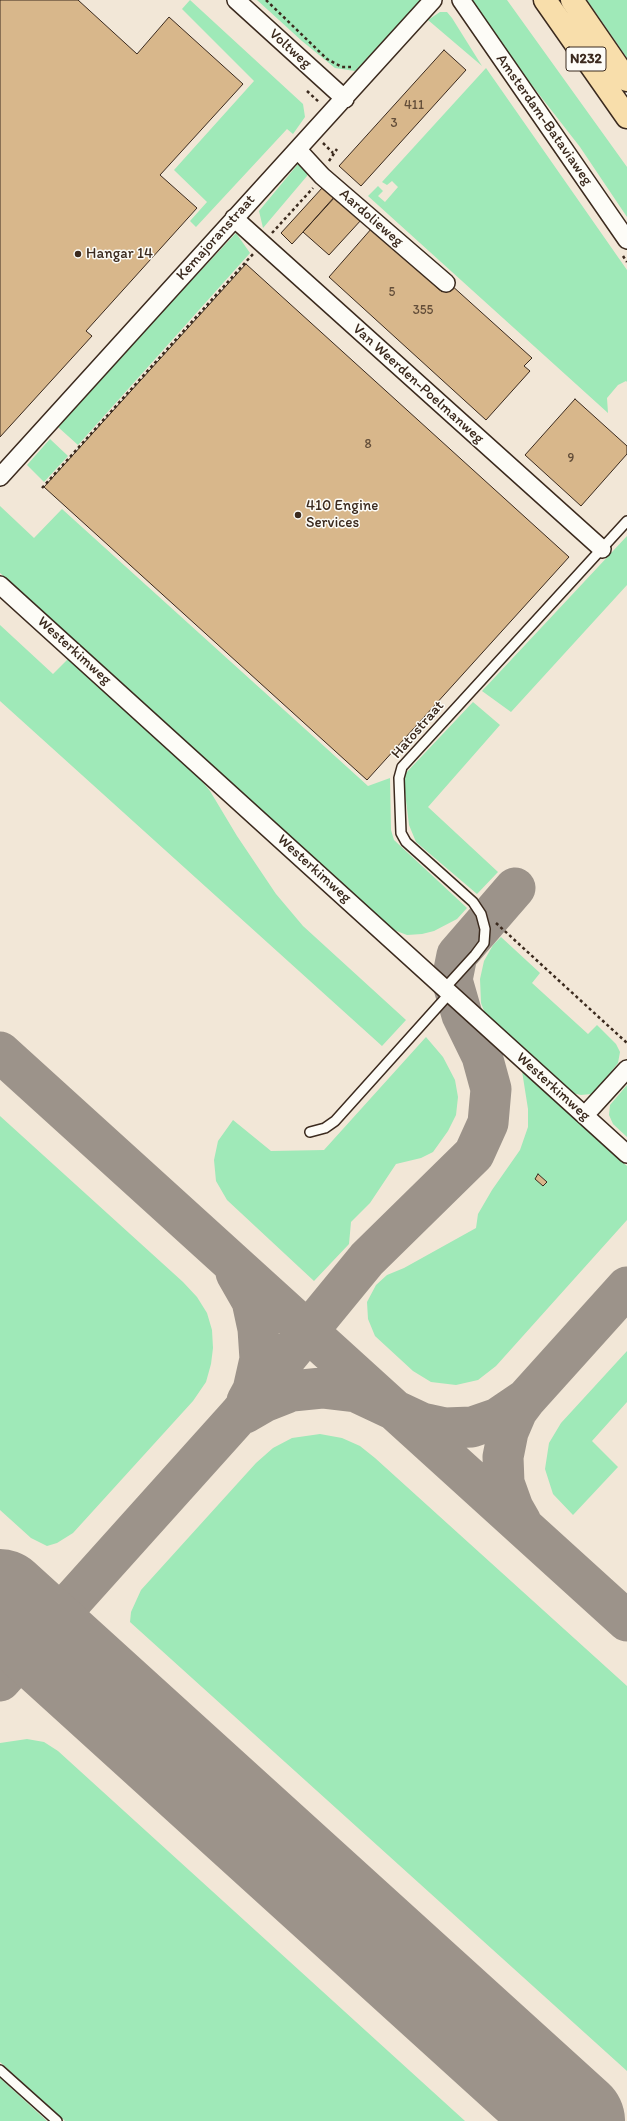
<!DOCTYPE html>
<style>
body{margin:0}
canvas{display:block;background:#fdfcf7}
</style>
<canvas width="627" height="2121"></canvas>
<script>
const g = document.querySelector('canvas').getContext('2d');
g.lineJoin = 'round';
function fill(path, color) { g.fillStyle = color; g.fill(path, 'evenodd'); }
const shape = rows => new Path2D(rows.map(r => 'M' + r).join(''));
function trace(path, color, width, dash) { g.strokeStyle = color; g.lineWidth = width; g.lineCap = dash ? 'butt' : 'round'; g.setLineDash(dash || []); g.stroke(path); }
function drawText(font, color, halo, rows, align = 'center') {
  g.font = font + ' Itim,sans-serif'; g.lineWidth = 3; g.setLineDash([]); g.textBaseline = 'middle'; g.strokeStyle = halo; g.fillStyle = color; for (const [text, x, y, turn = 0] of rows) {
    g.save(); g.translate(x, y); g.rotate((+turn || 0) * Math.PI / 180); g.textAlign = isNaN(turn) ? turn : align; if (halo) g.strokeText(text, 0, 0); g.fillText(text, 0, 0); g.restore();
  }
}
fill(shape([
 [0,0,543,0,627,123,627,2121,0,2121]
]), '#f2e7d7');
fill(shape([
 [190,0,303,104,305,117,293,134,287,129,196,227,190,221,207,202,174,170,254,81,182,9],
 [257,0,422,0,355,71,335,68,302,41],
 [469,0,507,0,627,167,627,217,580,147,499,43],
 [587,0,627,0,627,58,618,45],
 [440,12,447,12,452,18,482,66,428,20],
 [486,68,627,270,627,382,626,381,618,385,607,398,608,413,368,196,378,186,383,191,378,196,385,202,398,187,392,181,387,185,382,182],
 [298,164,308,167,307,176,263,228,259,211],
 [236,233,250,253,78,445,58,427,149,326],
 [50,439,68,456,44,482,27,465],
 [0,506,34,538,62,509,368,786,390,778,391,830,394,840,467,908,457,919,434,931,422,934,407,935,394,930,0,573],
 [627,536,627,585,511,712,482,691],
 [0,625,53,674,69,658,192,769,210,791,237,836,276,894,303,926,406,1020,382,1046,0,701],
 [473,702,500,725,428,807,498,872,477,894,416,842,409,825,404,784,405,774],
 [501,937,540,973,532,983,588,1034,597,1025,616,1044,620,1052,618,1063,599,1087,591,1094,581,1095,572,1093,486,1016,481,1003,480,979,484,961,493,945],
 [426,1037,443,1057,455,1080,458,1097,456,1115,448,1131,433,1152,421,1158,396,1164,370,1203,351,1222,349,1244,314,1281,227,1200,216,1181,214,1160,218,1141,233,1120,271,1151,324,1150],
 [522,1071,627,1166,627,1220,496,1366,478,1380,456,1385,431,1382,413,1371,375,1336,368,1319,367,1302,376,1285,387,1275,404,1268,476,1228,478,1214,492,1190,520,1150,528,1127,528,1109],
 [627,1085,627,1137,613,1124,609,1115,610,1105],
 [0,1116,183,1282,197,1297,207,1313,212,1330,213,1348,211,1364,206,1382,193,1401,73,1533,57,1543,47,1546,31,1538,0,1510],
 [627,1351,627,1402,592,1441,618,1467,573,1515,553,1494,545,1469,549,1443,561,1423],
 [320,1434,342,1438,360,1446,375,1458,627,1686,627,2071,130,1622,131,1612,141,1590,256,1463,273,1448,292,1438],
 [27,1739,44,1742,58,1751,465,2121,65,2121,0,2062,0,1743],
 [0,2078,47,2121,0,2121]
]), '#9fe9b8');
trace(shape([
 [0,1052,627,1621],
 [236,1273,252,1301,258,1329,260,1359,253,1390,247,1401],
 [245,1413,264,1402,292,1391,322,1388,356,1392,422,1423,445,1428,472,1427,498,1418,526,1399],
 [521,1522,513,1508,504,1483,503,1457,508,1432,517,1411,526,1399,627,1287],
 [0,1598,20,1614,32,1616,46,1616,69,1604],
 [11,1669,24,1660,37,1656,61,1661,78,1671],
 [0,1681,239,1415,367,1259,474,1154,488,1123,491,1089,482,1056,462,1015,452,980,457,955,515,888]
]), '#9c938a', 41);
trace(shape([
 [0,1600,574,2121]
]), '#9c938a', 102);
const building = shape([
 [0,0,78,0,137,54,169,17,243,84,160,175,197,208,86,331,92,336,0,437,0,0],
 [444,50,466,70,361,186,339,166,444,50],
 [323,187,335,197,292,244,281,233,323,187],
 [336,195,362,219,329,255,303,232,336,195],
 [372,228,442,292,450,284,532,358,524,366,530,371,486,420,329,277,372,228],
 [246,264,569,557,367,780,44,487,246,264],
 [575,399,627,446,627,454,581,506,525,455,575,399],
 [538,1174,547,1182,543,1186,535,1179,538,1174]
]);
fill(building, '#d8b78b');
trace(building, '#3b2a1e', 1);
const lane = shape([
 [445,988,475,955,484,943,485,929,481,914,473,902,406,842,401,833,399,778,402,767,627,521],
 [310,1132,325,1128,335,1121,450,993],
 [0,2070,57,2121]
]);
const street = shape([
 [236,0,345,99],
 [461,0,627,240],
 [298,150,322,176,446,283],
 [234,218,602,549],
 [0,477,433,0],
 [0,585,627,1154],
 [585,1115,627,1069]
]);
const primary = shape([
 [545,0,627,117],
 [572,0,627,80]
]);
trace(lane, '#3b2a1e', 12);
trace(street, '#3b2a1e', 20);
trace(primary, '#3b2a1e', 25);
trace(shape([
 [266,0,327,59,342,67,351,67],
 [307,91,320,103],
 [323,143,333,153],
 [329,161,337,149],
 [272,233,313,188],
 [623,256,627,262],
 [42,488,253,254],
 [496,923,627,1043]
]), '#3b2a1e', 2.5, [3, 3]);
trace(lane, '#fdfcf7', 9);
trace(street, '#fdfcf7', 17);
trace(primary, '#f8deab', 22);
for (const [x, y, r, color] of [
 [78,254,4,"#3b2a1e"],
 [298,515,4,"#3b2a1e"]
]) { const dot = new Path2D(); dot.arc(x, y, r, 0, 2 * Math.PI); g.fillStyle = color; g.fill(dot); trace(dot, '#fdfcf7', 1.5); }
drawText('13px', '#624d39', null, [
 ["411",414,106],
 ["3",394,124],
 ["5",392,293],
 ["355",423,311],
 ["8",368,445],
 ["9",571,459]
]);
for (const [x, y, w] of [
 [586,59,40]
]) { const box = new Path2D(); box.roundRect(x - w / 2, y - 12, w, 24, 3); g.fillStyle = '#fdfcf7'; g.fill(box); trace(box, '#3b2a1e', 1); }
drawText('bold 14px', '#3b2a1e', null, [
 ["N232",586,59]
]);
drawText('15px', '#3b2a1e', '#fdfcf7', [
 ["Voltweg",290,49,42],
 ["Amsterdam-Bataviaweg",544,120,55],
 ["Aardolieweg",371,218,41],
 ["Kemajoranstraat",216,238,-48],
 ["Van Weerden-Poelmanweg",418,384,42],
 ["Westerkimweg",74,651,42],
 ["Hatostraat",418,730,-49],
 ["Westerkimweg",314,869,42],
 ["Westerkimweg",553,1087,42]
]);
drawText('15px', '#3b2a1e', '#fdfcf7', [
 ["Hangar 14",86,254],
 ["410 Engine",306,506],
 ["Services",306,523]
], 'left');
</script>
